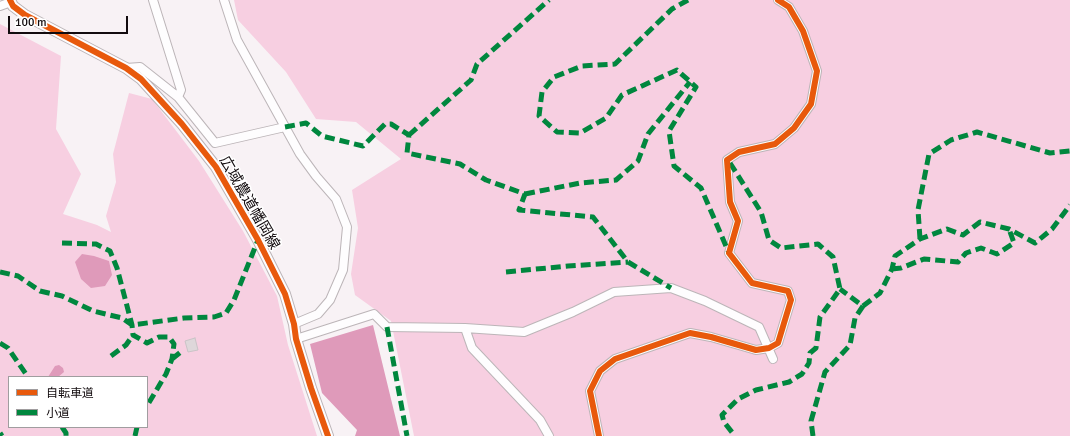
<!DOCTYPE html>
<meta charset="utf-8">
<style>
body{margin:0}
#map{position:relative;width:1070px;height:436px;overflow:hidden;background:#f8f2f5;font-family:Signika,"Noto Sans JP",sans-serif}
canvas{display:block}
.legend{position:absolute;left:8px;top:376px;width:140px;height:52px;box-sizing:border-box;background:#fff;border:1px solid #a09d9f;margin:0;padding:5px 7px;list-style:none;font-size:12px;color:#120b0e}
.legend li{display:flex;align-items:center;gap:8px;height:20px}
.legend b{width:20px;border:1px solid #a09d9f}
.scale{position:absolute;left:8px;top:16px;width:120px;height:18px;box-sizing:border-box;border:2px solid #120b0e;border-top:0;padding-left:5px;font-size:12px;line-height:14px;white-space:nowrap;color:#120b0e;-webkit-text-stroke:3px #fff;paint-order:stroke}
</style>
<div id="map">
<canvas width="1070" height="436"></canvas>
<ul class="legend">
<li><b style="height:5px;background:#e8590c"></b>自転車道</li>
<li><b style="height:5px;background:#00873e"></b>小道</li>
</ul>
<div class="scale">100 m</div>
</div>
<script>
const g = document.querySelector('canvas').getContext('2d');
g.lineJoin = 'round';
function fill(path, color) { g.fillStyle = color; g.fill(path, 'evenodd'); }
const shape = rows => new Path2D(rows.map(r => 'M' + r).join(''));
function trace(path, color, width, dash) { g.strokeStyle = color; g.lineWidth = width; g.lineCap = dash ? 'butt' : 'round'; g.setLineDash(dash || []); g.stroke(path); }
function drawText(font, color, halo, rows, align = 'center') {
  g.font = font + ' Signika,"Noto Sans JP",sans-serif'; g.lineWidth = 3; g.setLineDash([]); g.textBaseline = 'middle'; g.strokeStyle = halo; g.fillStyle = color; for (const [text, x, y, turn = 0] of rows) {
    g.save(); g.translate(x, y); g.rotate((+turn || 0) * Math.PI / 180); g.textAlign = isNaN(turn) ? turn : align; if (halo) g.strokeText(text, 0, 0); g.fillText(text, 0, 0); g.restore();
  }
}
fill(shape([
 [234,0,1070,0,1070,436,414,436,391,321,355,295,351,274,358,228,352,190,401,159,356,122,316,119,286,72,238,20],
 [0,24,61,56,56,129,81,174,63,214,97,225,111,232,106,216,116,182,113,154,129,93,152,99,199,161,243,231,277,296,288,345,317,436,0,436],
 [9,377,147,377,147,427,9,427]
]), '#f7cfe1');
fill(shape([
 [82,254,94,256,109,261,112,275,105,286,91,288,81,279,75,262],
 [373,325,400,436,355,436,357,430,322,393,310,344],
 [59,365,63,368,64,372,58,377,48,377,55,366]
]), '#df9aba');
const building = shape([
 [195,338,198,350,188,352,185,341,195,338]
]);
fill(building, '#ded7da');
trace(building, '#cac4c7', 1);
const minor = shape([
 [153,0,181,90,178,97],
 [224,0,237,40,300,154,316,176,336,199,347,227,343,270,330,300,318,314,294,324],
 [0,6,11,2],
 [126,68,140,67,178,97,215,143,285,127],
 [465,328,472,348,540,420,549,436],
 [296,339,374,314,387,327,465,328,524,332,573,312,614,292,671,288,705,301,759,327,773,359],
 [599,436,590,391,600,371,615,359,690,333,711,337,756,350,769,348,778,343,791,300,788,291,752,283,729,253,738,221,730,202,727,160,739,152,775,144,794,128,811,104,817,71,803,31,789,7,778,0]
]);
const tertiary = shape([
 [10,0,13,6,25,15,126,68,141,79,182,124,216,167,258,240,285,294,294,324,296,339,311,388,328,436]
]);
trace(minor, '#bcb5b8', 10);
trace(tertiary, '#bcb5b8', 12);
trace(minor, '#fefdfe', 8);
trace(tertiary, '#fefdfe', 10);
trace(shape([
 [688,0,672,9,615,64,582,66,554,77,542,92,539,116,557,132,580,133,606,118,622,95,677,70,696,87,669,131,674,166,701,188,729,253],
 [285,127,306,123,322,136,363,146,385,124,391,124,409,135,407,153,460,164,486,180,525,194,519,210,593,217,628,262,671,288],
 [409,135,471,80,477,64,549,0],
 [730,163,761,212,769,240,781,248,818,244,833,257,840,289,820,317,816,348,810,353,809,363,802,374,789,382,756,390,738,399,722,415,724,422,735,436],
 [525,194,580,183,616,180,638,161,648,134,690,82],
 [920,239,918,210,929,154,951,140,977,132,1050,153,1070,151],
 [62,243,96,244,110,251,117,268,132,325,133,335,147,343,159,337,169,337,174,344,172,359,166,374,147,406],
 [892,269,901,268,924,259,958,262,966,253,981,248,997,254,1014,243,1009,229],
 [0,272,18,276,40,291,62,296,93,311,122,318,132,325,184,318,214,317,226,313,234,300,258,240],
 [506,272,568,266,628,262],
 [863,306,880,293,892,269,895,256,920,239,947,229,963,235,980,222,1009,229,1035,243,1052,229,1070,205],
 [387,327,407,436],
 [0,343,8,348,28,377],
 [111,356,126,345,133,335],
 [172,359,182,351],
 [62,427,66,433,66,436],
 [0,433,2,436],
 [135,436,137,427],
 [813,436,811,421,825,372,850,345,855,318,863,306,840,289]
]), '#00873e', 5, [10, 5]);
trace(shape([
 [10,0,13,6,25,15,126,68,141,79,182,124,216,167,258,240,285,294,294,324,296,339,311,388,328,436],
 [599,436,590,391,600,371,615,359,690,333,711,337,756,350,769,348,778,343,791,300,788,291,752,283,729,253,738,221,730,202,727,160,739,152,775,144,794,128,811,104,817,71,803,31,789,7,778,0]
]), '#e8590c', 6);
drawText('15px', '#120b0e', '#fff', [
 ["広域農道幡岡線",249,203,60]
]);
</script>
